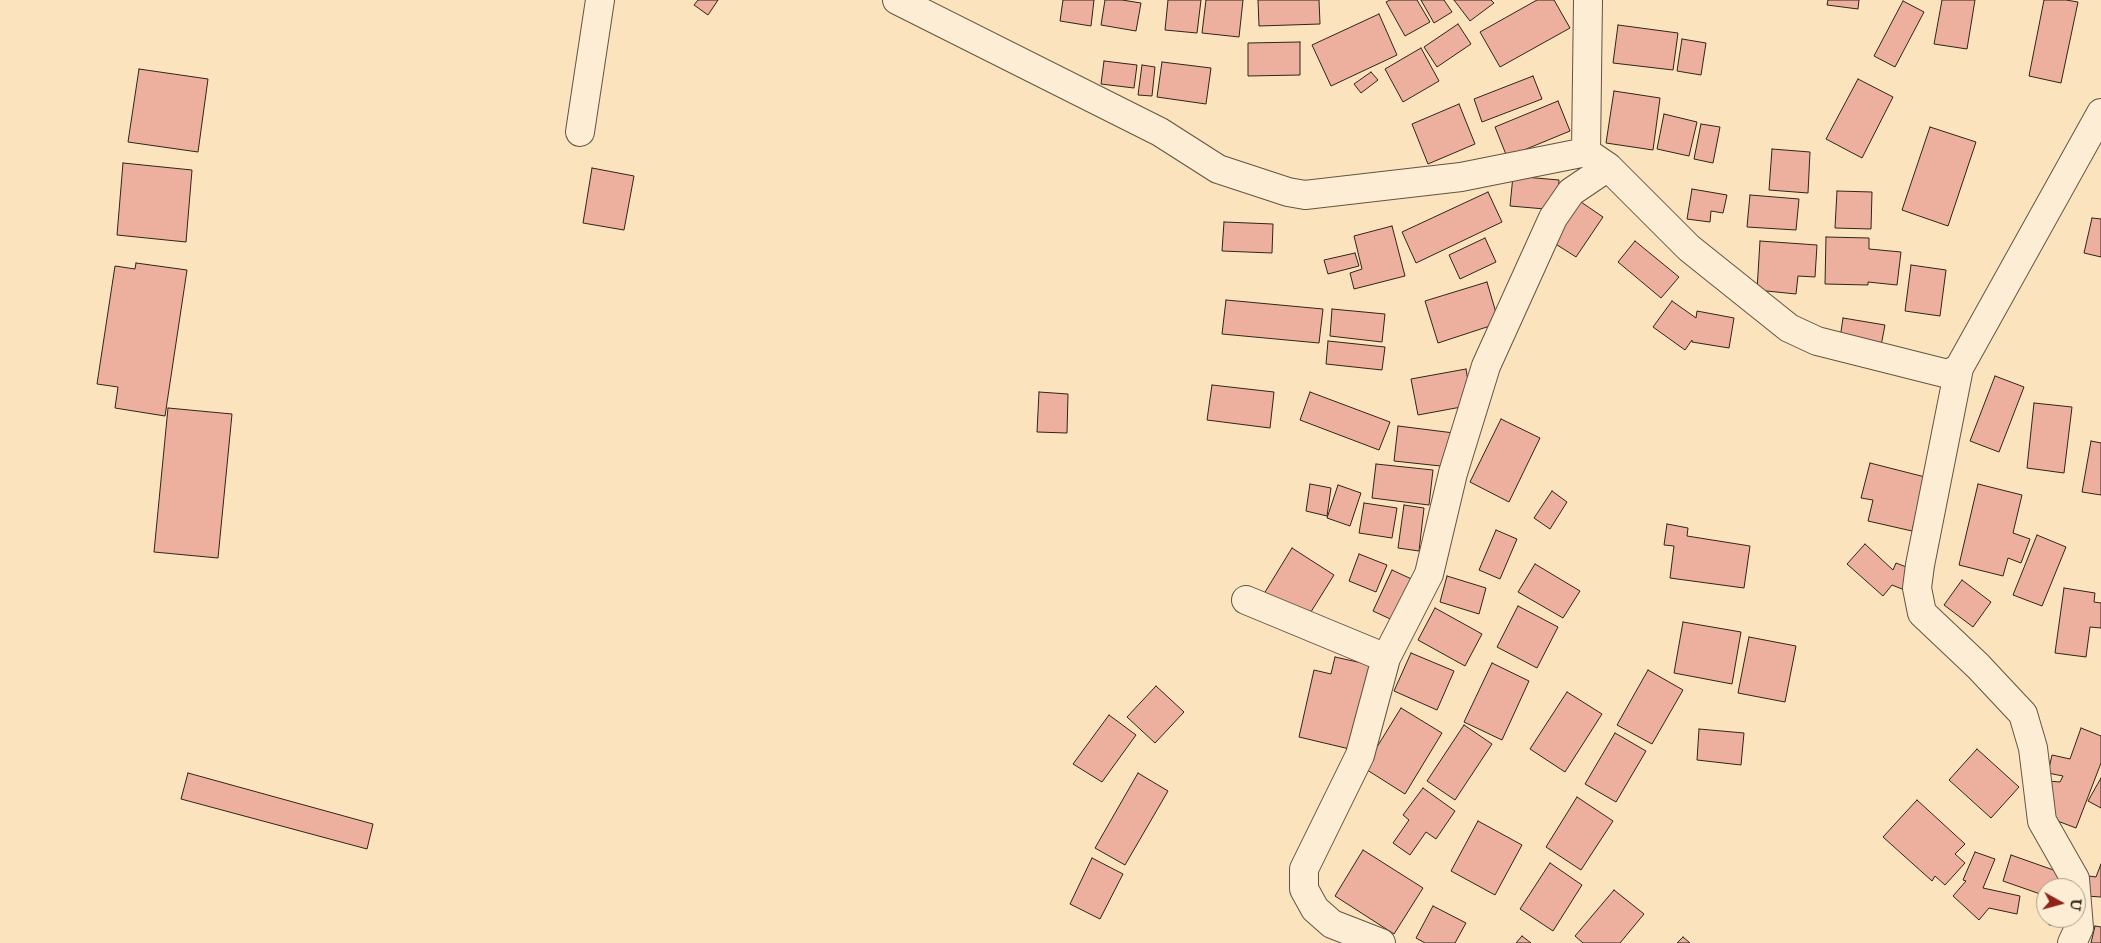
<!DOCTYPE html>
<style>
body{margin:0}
#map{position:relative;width:2101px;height:943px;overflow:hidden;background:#fbe4bd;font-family:"IM FELL English",serif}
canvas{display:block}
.north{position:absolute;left:2036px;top:878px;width:50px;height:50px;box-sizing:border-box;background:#fcedd4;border:1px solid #aa9d89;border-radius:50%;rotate:97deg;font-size:14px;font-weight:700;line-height:20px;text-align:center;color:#302419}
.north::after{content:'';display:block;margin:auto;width:18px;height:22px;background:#8f2418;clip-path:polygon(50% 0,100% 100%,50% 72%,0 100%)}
</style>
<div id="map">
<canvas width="2101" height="943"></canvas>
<div class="north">U</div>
</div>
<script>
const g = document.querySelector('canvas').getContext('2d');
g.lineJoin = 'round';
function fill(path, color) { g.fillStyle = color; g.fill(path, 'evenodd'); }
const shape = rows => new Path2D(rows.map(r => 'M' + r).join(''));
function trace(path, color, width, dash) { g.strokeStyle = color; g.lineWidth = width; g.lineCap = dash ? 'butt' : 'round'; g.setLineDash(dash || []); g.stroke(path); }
const building = shape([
 [698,0,718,0,708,15,694,5,698,0],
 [1063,0,1094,0,1091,26,1060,21,1063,0],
 [1105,0,1122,0,1141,3,1136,31,1101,25,1105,0],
 [1168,0,1201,0,1197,33,1165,30,1168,0],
 [1206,0,1243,0,1239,37,1202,33,1206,0],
 [1258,0,1319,0,1320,24,1259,26,1258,0],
 [1390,0,1417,0,1430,22,1405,36,1386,2,1390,0],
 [1421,0,1444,0,1452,12,1434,23,1421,0],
 [1454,0,1491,0,1494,3,1470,21,1454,0],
 [1537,0,1554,0,1570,28,1500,67,1480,32,1537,0],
 [1828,0,1859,0,1858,9,1827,5,1828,0],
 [1942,0,1975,0,1967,49,1934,44,1942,0],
 [2044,0,2066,0,2078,2,2061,83,2029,76,2044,0],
 [1903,1,1924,12,1895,67,1874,56,1903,1],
 [1379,14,1397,55,1331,86,1312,45,1379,14],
 [1458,24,1471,44,1437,67,1424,47,1458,24],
 [1618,25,1678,33,1673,70,1613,63,1618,25],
 [1682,39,1706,43,1701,75,1677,71,1682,39],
 [1300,42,1300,75,1248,76,1248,43,1300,42],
 [1421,48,1439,81,1403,102,1385,69,1421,48],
 [1104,61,1137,65,1134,88,1101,84,1104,61],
 [1162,62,1211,68,1206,104,1157,97,1162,62],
 [1142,65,1155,67,1152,96,1138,95,1142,65],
 [139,69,208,79,198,152,128,142,139,69],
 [1371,72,1378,80,1361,93,1354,84,1371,72],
 [1533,76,1542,99,1482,122,1474,99,1533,76],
 [1858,79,1893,97,1862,158,1826,139,1858,79],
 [1614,91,1660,98,1653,150,1606,143,1614,91],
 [1558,101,1570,131,1507,157,1495,127,1558,101],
 [1459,104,1475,144,1428,164,1412,124,1459,104],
 [1664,114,1697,122,1689,156,1657,149,1664,114],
 [1701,124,1720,127,1713,163,1694,159,1701,124],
 [1930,127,1976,142,1948,226,1902,210,1930,127],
 [1772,149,1810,152,1808,193,1769,190,1772,149],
 [123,163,192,170,186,242,117,235,123,163],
 [592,168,634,176,624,230,583,223,592,168],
 [1513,176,1559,180,1557,210,1510,206,1513,176],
 [1692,189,1727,195,1723,213,1711,211,1710,222,1687,219,1692,189],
 [1837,191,1872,192,1871,229,1835,228,1837,191],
 [1488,192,1502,222,1416,263,1402,232,1488,192],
 [1750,195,1799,199,1796,230,1747,227,1750,195],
 [1578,200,1603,217,1576,257,1551,241,1578,200],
 [2092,218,2101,219,2101,257,2084,253,2092,218],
 [1224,222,1273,224,1272,253,1222,251,1224,222],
 [1392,226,1405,276,1354,289,1350,273,1362,269,1354,236,1392,226],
 [1826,237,1869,238,1869,249,1901,252,1897,285,1868,282,1868,285,1825,284,1826,237],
 [1485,238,1496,262,1460,279,1449,255,1485,238],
 [1635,241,1679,277,1661,298,1618,262,1635,241],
 [1760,241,1817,245,1815,277,1798,276,1796,294,1757,290,1760,241],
 [1355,253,1359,266,1328,274,1324,260,1355,253],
 [136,263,187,270,165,416,115,408,118,387,97,384,115,266,135,269,136,263],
 [1911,265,1946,270,1940,316,1905,311,1911,265],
 [1487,282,1499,323,1438,343,1425,301,1487,282],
 [1226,300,1323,309,1319,343,1222,334,1226,300],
 [1672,301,1696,318,1697,311,1734,318,1729,348,1692,342,1692,340,1685,350,1653,327,1672,301],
 [1332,309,1385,314,1382,342,1330,336,1332,309],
 [1843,318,1885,325,1880,351,1839,345,1843,318],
 [1328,341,1385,347,1382,370,1326,364,1328,341],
 [1466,369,1472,405,1418,415,1411,379,1466,369],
 [1995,376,2024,387,1999,452,1970,441,1995,376],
 [1212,385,1274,392,1270,428,1207,420,1212,385],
 [1039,392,1068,394,1067,433,1037,432,1039,392],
 [1310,392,1390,422,1379,450,1300,420,1310,392],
 [2034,403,2072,407,2064,473,2027,468,2034,403],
 [168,408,232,414,218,558,154,552,168,408],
 [1501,419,1540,438,1509,502,1470,482,1501,419],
 [1398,426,1454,433,1450,467,1394,461,1398,426],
 [2091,441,2101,443,2101,495,2082,492,2091,441],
 [1870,463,1925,477,1912,531,1868,521,1873,500,1861,498,1870,463],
 [1376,464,1433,470,1429,505,1372,498,1376,464],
 [1310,484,1331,488,1327,516,1306,511,1310,484],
 [1978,484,2022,495,2013,533,2030,539,2021,563,2008,558,2003,576,1959,565,1978,484],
 [1338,485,1361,493,1350,526,1327,518,1338,485],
 [1552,491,1567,502,1550,529,1534,518,1552,491],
 [1364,503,1397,508,1392,538,1359,533,1364,503],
 [1404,505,1424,508,1419,551,1398,548,1404,505],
 [1667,524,1688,528,1687,536,1750,546,1744,588,1670,578,1674,546,1664,545,1667,524],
 [1496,530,1517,539,1500,579,1479,570,1496,530],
 [2037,535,2066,547,2042,606,2013,595,2037,535],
 [1865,544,1893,570,1896,563,1914,570,1907,591,1892,585,1883,596,1847,564,1865,544],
 [1292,548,1334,575,1304,623,1262,597,1292,548],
 [1359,554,1387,565,1376,592,1349,581,1359,554],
 [1535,564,1580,591,1563,618,1518,592,1535,564],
 [1392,570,1418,582,1399,623,1373,611,1392,570],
 [1447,576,1486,588,1479,614,1440,602,1447,576],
 [1962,580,1991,602,1973,627,1944,605,1962,580],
 [2064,588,2095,593,2094,602,2101,603,2101,628,2090,627,2086,657,2055,653,2064,588],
 [1518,606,1558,627,1537,668,1497,647,1518,606],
 [1435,608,1482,634,1465,666,1418,640,1435,608],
 [1683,622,1741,632,1732,684,1674,673,1683,622],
 [1749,637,1796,646,1785,702,1738,693,1749,637],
 [1411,653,1454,671,1437,710,1394,691,1411,653],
 [1335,657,1371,665,1358,751,1299,737,1314,670,1331,674,1335,657],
 [1492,663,1529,681,1502,740,1464,722,1492,663],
 [1648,670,1683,690,1652,744,1617,725,1648,670],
 [1156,686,1184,712,1155,743,1127,717,1156,686],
 [1567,692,1602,714,1565,772,1530,749,1567,692],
 [1401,708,1442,733,1405,794,1364,768,1401,708],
 [1109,715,1136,735,1102,782,1073,764,1109,715],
 [1464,725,1492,744,1455,800,1427,781,1464,725],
 [2081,728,2101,736,2101,763,2076,828,2047,817,2054,800,2045,798,2048,781,2060,782,2063,776,2048,773,2052,755,2070,759,2081,728],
 [1699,729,1744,733,1741,765,1697,760,1699,729],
 [1615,733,1646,751,1616,802,1585,784,1615,733],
 [1977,749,2019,787,1991,818,1949,780,1977,749],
 [188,773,373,824,367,849,181,799,188,773],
 [1138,773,1168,791,1125,865,1095,848,1138,773],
 [2101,778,2101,808,2088,801,2101,778],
 [1423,788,1455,811,1436,839,1426,832,1410,855,1393,843,1409,820,1403,815,1423,788],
 [1577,797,1613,821,1581,870,1546,847,1577,797],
 [1917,800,1965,844,1955,854,1965,863,1945,885,1935,876,1932,881,1883,837,1917,800],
 [1478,821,1522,845,1495,895,1451,871,1478,821],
 [1363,850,1423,888,1394,934,1335,896,1363,850],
 [1975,852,1995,859,1983,888,2020,896,2017,914,1989,908,1979,920,1953,896,1966,881,1963,880,1975,852],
 [2011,855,2059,872,2058,877,2070,878,2070,888,2046,888,2046,896,2003,881,2011,855],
 [1092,858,1123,874,1100,919,1070,904,1092,858],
 [1550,863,1582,885,1553,931,1520,909,1550,863],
 [2101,864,2101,897,2086,896,2089,876,2096,877,2101,864],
 [1614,890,1644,914,1620,943,1583,943,1575,936,1614,890],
 [1433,906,1466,923,1455,943,1425,943,1416,938,1433,906],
 [2049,918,2069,918,2068,925,2049,925,2049,918],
 [2095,926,2101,927,2101,943,2091,943,2095,926],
 [1522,936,1531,943,1516,943,1522,936],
 [1683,937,1690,943,1677,943,1683,937]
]);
fill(building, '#edb09e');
trace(building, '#302419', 1);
const minor = shape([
 [897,0,1160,132,1218,169,1288,192,1305,195,1461,177,1586,152,1608,167,1689,248,1789,328,1817,341,1948,374,1959,368,2101,113],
 [580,132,600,0],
 [1586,152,1588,0],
 [1959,368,1920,565,1917,588,1922,613,1978,666,2023,714,2033,748,2042,821,2075,879,2079,928,2072,943],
 [1246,600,1386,658],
 [1381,943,1332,924,1315,909,1304,889,1304,869,1360,755,1386,658,1429,574,1453,473,1486,366,1553,218,1571,192,1608,167]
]);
trace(minor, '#635442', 30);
trace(minor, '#fcedd4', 28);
</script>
